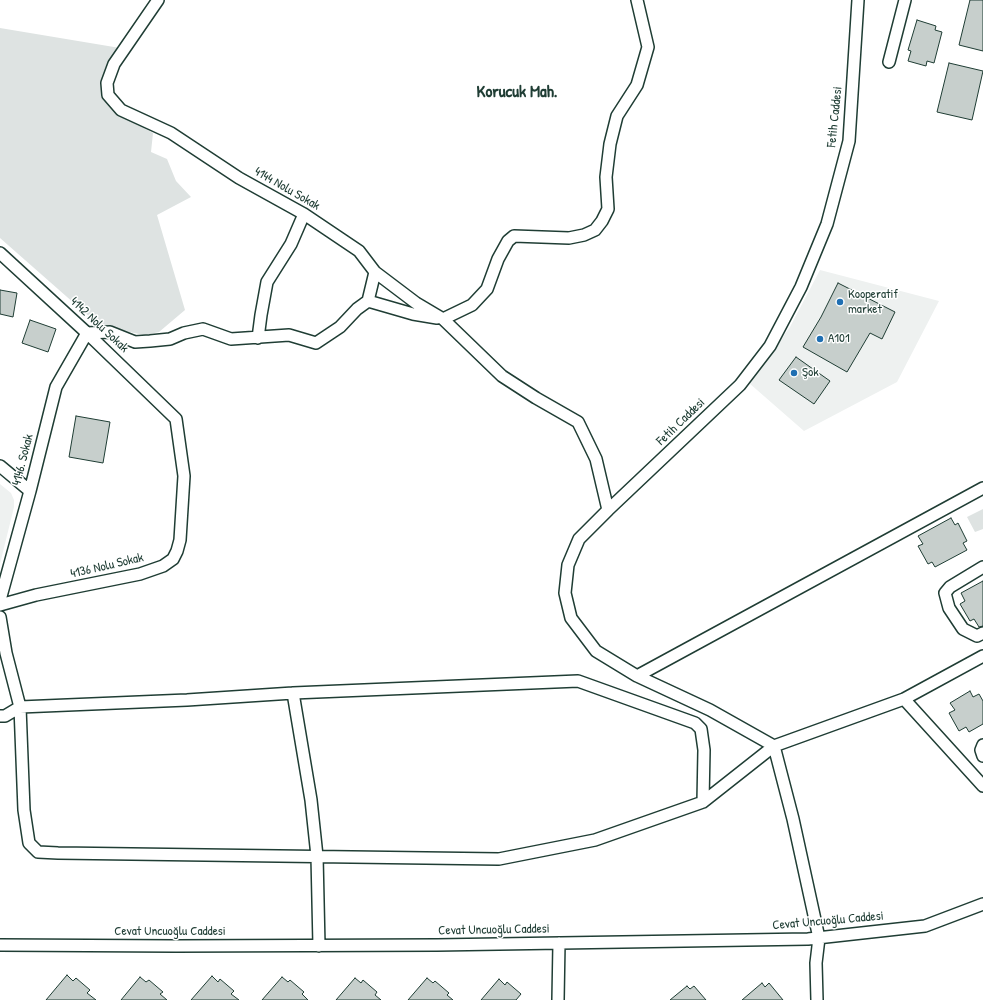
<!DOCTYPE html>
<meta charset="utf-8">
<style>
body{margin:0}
canvas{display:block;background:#fff}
</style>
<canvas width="983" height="1000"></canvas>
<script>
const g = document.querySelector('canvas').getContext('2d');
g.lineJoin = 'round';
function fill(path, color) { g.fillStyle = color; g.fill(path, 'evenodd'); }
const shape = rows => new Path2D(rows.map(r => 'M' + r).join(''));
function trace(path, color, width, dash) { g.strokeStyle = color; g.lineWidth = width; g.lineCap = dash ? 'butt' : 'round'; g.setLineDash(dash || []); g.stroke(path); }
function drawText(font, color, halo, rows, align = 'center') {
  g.font = font + ' "Patrick Hand",sans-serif'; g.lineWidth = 3; g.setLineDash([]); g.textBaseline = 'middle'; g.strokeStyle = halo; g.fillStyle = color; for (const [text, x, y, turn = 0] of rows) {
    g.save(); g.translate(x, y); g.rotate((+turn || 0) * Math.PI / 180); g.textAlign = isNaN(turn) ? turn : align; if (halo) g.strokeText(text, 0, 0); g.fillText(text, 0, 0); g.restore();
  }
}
fill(shape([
 [820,270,939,301,897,382,804,431,749,383,790,327],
 [0,484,11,493,14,500,14,507,0,564]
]), '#eef1f0');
fill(shape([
 [0,28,120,48,105,80,127,119,153,133,151,152,167,159,176,181,191,197,157,215,185,310,159,332,144,335,100,326,0,238],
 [983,509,983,529,975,532,967,517]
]), '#dee3e2');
const building = shape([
 [970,0,983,0,983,51,959,45,970,0],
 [917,20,936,26,935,30,942,32,934,63,927,61,926,66,908,61,911,51,908,50,917,20],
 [949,63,983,71,972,120,937,112,949,63],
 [838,283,895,312,882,339,870,333,847,372,803,347,821,317,838,283],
 [0,290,17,293,13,317,0,314,0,290],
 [30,320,56,329,48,352,22,343,30,320],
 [796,357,830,381,814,404,779,380,796,357],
 [76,416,110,422,103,463,69,457,76,416],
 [951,518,955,525,958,523,967,541,963,543,967,550,935,567,932,562,928,564,918,546,923,544,918,536,951,518],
 [983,581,983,626,979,627,974,619,970,621,960,604,965,601,961,593,983,581],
 [970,691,973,697,979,694,983,701,983,724,969,732,966,727,959,731,949,713,955,710,950,703,970,691],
 [67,975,73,981,76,978,90,990,87,993,96,1000,46,1000,67,975],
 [212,976,218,982,220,979,234,991,231,994,239,1000,191,1000,212,976],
 [140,977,146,982,149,980,163,992,160,994,167,1000,121,1000,140,977],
 [282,977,288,982,290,980,304,992,302,994,308,1000,262,1000,282,977],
 [355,978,361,983,363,980,377,992,375,995,381,1000,336,1000,355,978],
 [427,978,433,983,435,981,449,993,447,995,453,1000,408,1000,427,978],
 [499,979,505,985,507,982,521,994,516,1000,481,1000,499,979],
 [762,983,765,987,769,983,783,1000,742,1000,762,983],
 [687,986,690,989,694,986,706,1000,670,1000,687,986]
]);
fill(building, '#c7cfcc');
trace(building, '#1f3d34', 1);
const minor = shape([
 [158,0,114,64,107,83,108,95,121,110,171,133,239,178,304,214,359,251,375,272,416,303,443,319,502,376,536,398,578,422,596,459,608,510],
 [889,62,905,0],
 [0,253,87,333,176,419,184,476,180,540,177,551,173,559,163,566,140,574,36,595,0,605],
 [368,301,375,272],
 [443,319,472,305,487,289,498,259,508,241,514,236,569,238,584,235,595,230,602,221,608,209,606,177,610,144,617,116,637,85,648,47,637,0],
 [258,338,261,315,267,282,291,244,304,214],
 [0,466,30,491],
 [983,567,950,587,945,593,949,608,963,629,977,636,983,633],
 [0,600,30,491,56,387,87,333,110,332,135,342,150,341,170,339,184,333,203,329,231,339,289,335,316,343,340,327,357,309,368,301,413,314,437,318],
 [0,617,6,653,20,707,24,810,29,843,38,852,58,853,499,859,595,840,703,802,774,746,904,699,983,656],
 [637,676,983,488],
 [293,693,311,800,317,856,319,946],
 [904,699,983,786],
 [0,716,5,716,20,707,187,700,293,693,578,681,695,723,701,729,704,750,703,802],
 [983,745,981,750,983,756],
 [774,746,710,710,637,676,596,651,571,618,565,593,568,565,579,539,608,510,740,385,770,346,801,287,827,224,849,141,858,0],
 [774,746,793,819,819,938,816,963,817,1000],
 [0,945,176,946,437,945,808,939,925,926,983,904],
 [558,1000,559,943]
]);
trace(minor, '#1f3d34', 14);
trace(minor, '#fff', 11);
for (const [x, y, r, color] of [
 [840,302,4,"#1f6fb2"],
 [820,339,4,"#1f6fb2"],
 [794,373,4,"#1f6fb2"]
]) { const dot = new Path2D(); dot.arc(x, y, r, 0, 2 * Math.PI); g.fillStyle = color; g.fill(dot); trace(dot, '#fff', 1.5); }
drawText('13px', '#1f3d34', '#fff', [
 ["Fetih Caddesi",835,117,-84],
 ["4144 Nolu Sokak",287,189,30],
 ["4142 Nolu Sokak",99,325,43],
 ["Fetih Caddesi",681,422,-44],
 ["4146. Sokak",23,460,-76],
 ["4136 Nolu Sokak",107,566,-13],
 ["Cevat Uncuoğlu Caddesi",828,921,-5],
 ["Cevat Uncuoğlu Caddesi",494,930,-1],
 ["Cevat Uncuoğlu Caddesi",170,932]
]);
drawText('13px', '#1f3d34', '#fff', [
 ["Kooperatif",848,295],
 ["market",848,310],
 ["A101",828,339],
 ["Şok",802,373]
], 'left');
drawText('bold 17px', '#1f3d34', '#fff', [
 ["Korucuk Mah.",517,92]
]);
</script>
